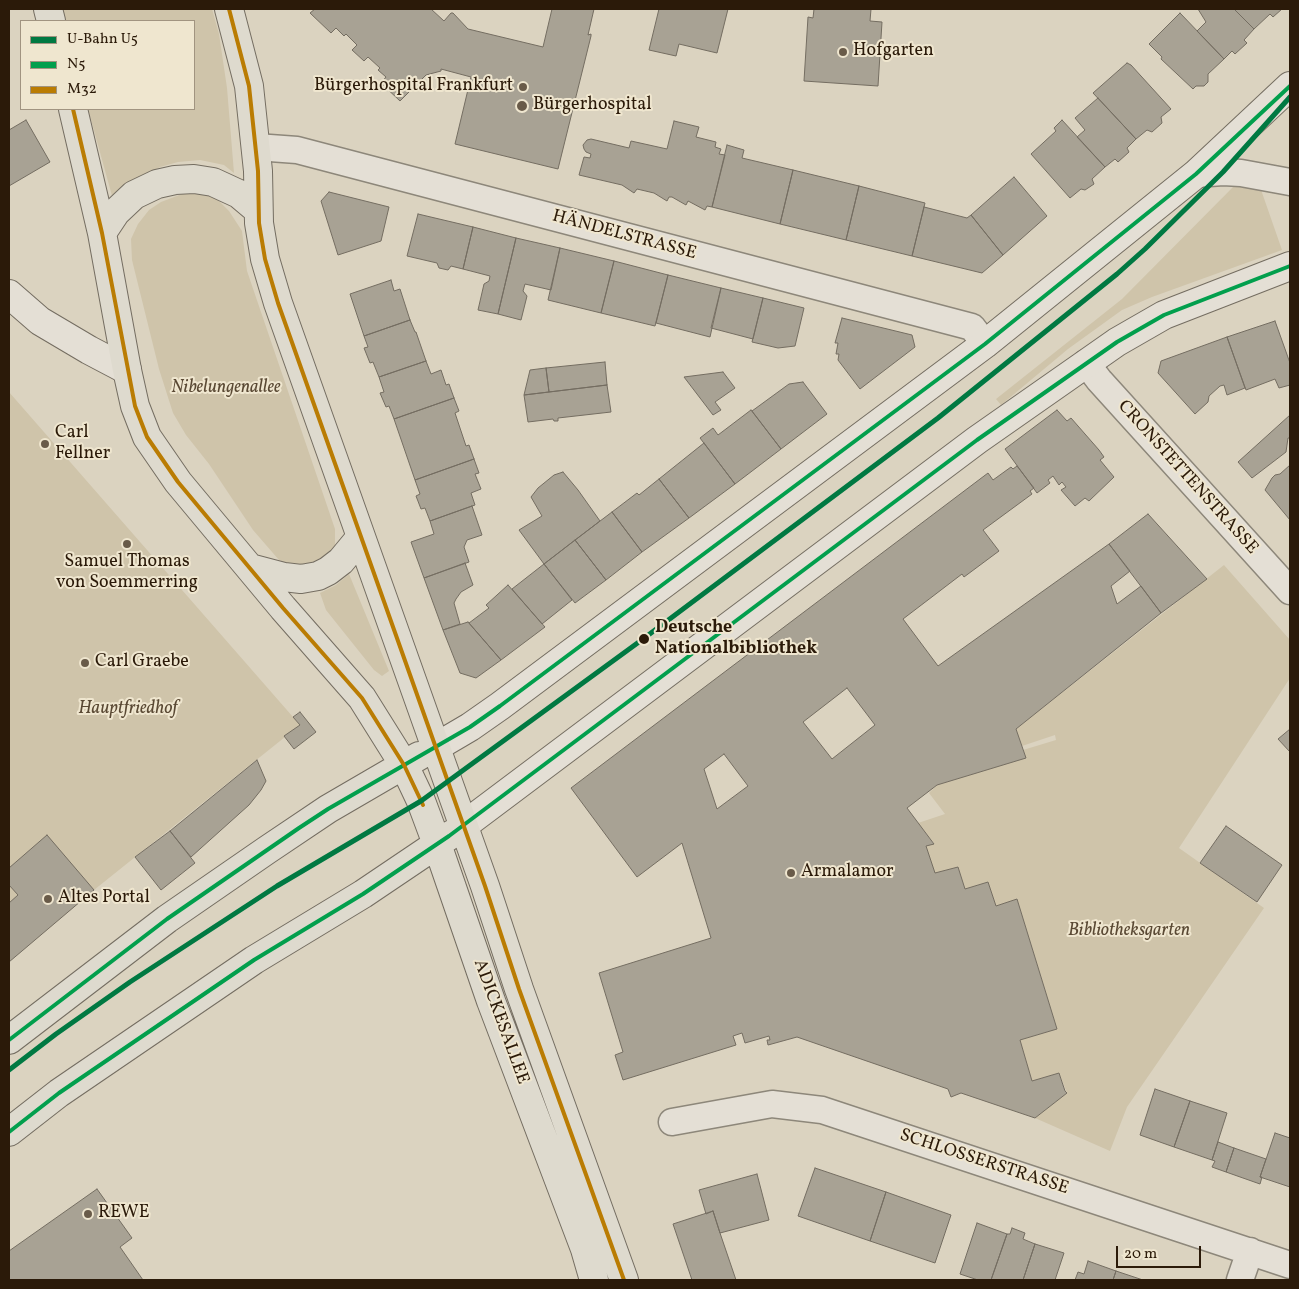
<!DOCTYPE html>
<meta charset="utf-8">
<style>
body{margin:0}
#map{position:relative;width:1299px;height:1289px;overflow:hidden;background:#dbd3c0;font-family:Vollkorn,serif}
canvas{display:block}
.frame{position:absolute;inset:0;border:10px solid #2b1a09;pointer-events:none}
.legend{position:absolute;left:20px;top:20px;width:175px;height:90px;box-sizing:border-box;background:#efe6cf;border:1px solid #a19480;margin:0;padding:6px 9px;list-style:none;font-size:15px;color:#2b1a09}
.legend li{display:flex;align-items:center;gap:10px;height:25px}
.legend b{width:25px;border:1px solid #a19480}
.scale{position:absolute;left:1116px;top:1246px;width:85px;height:22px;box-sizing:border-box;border:2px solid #2b1a09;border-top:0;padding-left:6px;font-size:15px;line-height:18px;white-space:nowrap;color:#2b1a09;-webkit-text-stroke:4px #efe6cf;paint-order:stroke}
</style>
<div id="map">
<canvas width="1299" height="1289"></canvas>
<div class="frame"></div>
<ul class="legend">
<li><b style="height:6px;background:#007942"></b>U-Bahn U5</li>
<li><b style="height:6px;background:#029f4d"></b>N5</li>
<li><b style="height:6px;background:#ba7c03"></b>M32</li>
</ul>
<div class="scale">20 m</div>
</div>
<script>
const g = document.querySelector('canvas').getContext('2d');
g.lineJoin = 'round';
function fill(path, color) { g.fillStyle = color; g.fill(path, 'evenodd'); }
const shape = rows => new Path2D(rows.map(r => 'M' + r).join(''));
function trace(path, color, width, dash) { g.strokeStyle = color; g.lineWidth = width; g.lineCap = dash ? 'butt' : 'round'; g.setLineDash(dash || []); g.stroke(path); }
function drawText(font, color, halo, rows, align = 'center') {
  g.font = font + ' Vollkorn,serif'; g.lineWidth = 4; g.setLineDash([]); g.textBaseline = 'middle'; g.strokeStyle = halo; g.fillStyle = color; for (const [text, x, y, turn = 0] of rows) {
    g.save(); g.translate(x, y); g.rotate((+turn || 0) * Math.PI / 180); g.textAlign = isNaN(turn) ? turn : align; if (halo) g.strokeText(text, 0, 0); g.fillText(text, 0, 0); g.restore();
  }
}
fill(shape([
 [60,9,212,9,219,34,227,88,234,173,224,165,200,160,178,162,160,167,137,180,114,203,88,109,194,109,194,21,63,21],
 [1236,184,1259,184,1282,250,1152,297,1122,310,1068,349,1001,405,996,399,1122,299],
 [198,192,216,198,229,211,242,231,247,271,335,529,335,545,329,556,319,564,293,566,279,560,253,530,209,464,186,435,173,413,159,369,132,260,131,239,138,224,149,210,161,202,182,194],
 [9,392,300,725,94,890,9,962],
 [1224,565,1290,640,1290,678,1179,848,1264,908,1127,1107,1110,1151,1035,1118,1067,1093,1059,1073,1032,1081,1020,1040,1057,1029,1017,899,996,906,988,882,965,889,958,867,933,874,926,846,934,843,918,823,945,814,929,793,937,785,1025,758,1023,750,1056,740,1055,735,1022,746,1016,729],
 [349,574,389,671,382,676,374,670,326,610,320,593,336,585]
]), '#cfc4aa');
const building = shape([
 [315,9,431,9,444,21,451,13,453,13,468,29,543,47,552,9,594,9,588,35,591,34,591,36,558,169,455,144,471,77,441,69,441,71,426,75,400,101,381,83,386,77,378,70,380,68,368,57,364,61,352,50,357,45,346,34,344,36,336,28,331,33,310,13,315,9],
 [659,9,728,9,717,53,679,44,676,56,649,50,659,9],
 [814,9,871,9,870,21,882,22,878,86,804,81,808,17,813,18,814,9],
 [1198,9,1234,9,1254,29,1244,40,1247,43,1235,54,1232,51,1224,59,1197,31,1206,22,1198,9],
 [1234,9,1282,9,1273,17,1270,14,1254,29,1234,9],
 [1180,13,1224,59,1208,74,1208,82,1204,86,1196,86,1193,89,1161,59,1162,57,1149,44,1180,13],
 [1127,63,1131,65,1171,109,1161,117,1162,123,1152,132,1147,130,1136,139,1093,93,1127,63],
 [1098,98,1136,139,1127,148,1129,152,1118,162,1115,159,1105,167,1077,137,1085,130,1075,118,1098,98],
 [26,120,50,162,9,186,9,130,26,120],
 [1062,120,1105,167,1092,179,1094,184,1085,190,1081,189,1070,198,1031,154,1056,131,1054,128,1062,120],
 [674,121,699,127,696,137,716,142,715,147,721,149,719,154,725,155,712,207,707,206,705,210,690,202,688,201,686,205,672,197,669,197,667,201,654,193,637,189,634,193,622,185,579,175,584,157,590,158,591,154,586,152,584,149,583,145,587,140,591,139,629,148,631,141,667,149,674,121],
 [727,145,744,150,742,158,793,170,780,224,712,207,727,145],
 [793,170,859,186,846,240,780,224,793,170],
 [1014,177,1047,216,1003,255,971,215,1014,177],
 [859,186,925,203,912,256,846,240,859,186],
 [329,192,389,207,381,241,338,255,321,201,329,192],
 [924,207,967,218,971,215,1003,255,982,273,912,256,924,207],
 [418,214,473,227,463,269,451,266,448,270,439,268,437,263,407,256,418,214],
 [473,227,516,238,498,314,478,310,484,284,489,281,490,276,463,269,473,227],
 [516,238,560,248,551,290,525,284,523,291,527,296,521,320,498,314,516,238],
 [560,248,614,261,601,313,548,300,560,248],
 [614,261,668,275,655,326,601,313,614,261],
 [668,275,721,288,710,337,656,323,668,275],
 [391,280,394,291,400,289,410,320,364,336,350,294,391,280],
 [721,288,763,298,753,339,711,328,721,288],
 [763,298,804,308,795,346,778,348,752,342,763,298],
 [842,318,912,335,915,347,860,389,838,360,839,354,836,354,838,343,835,343,842,318],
 [410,320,415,332,416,332,426,361,379,377,373,362,370,363,364,348,368,347,364,336,410,320],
 [1275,321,1290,363,1290,385,1279,388,1275,379,1246,390,1227,337,1275,321],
 [1227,337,1245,388,1227,395,1224,385,1220,386,1209,396,1208,402,1195,414,1158,373,1161,361,1227,337],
 [426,361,431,374,441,370,446,385,449,384,454,398,394,419,389,406,386,407,380,393,384,392,379,377,426,361],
 [605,362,607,385,549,392,546,368,605,362],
 [546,368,549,392,524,395,530,370,546,368],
 [723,372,735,388,715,402,721,410,713,415,684,377,723,372],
 [803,382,827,414,781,449,752,411,789,384,803,382],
 [607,385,611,412,558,418,558,421,554,421,553,419,528,422,524,395,607,385],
 [454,398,459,411,455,413,466,446,469,445,474,459,415,480,394,419,454,398],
 [751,410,781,449,735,484,700,438,713,428,718,435,751,410],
 [1057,410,1067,421,1071,418,1099,450,1104,457,1100,460,1114,477,1089,501,1085,498,1075,506,1061,490,1066,487,1062,482,1059,485,1053,476,1048,480,1050,483,1037,493,1005,449,1057,410],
 [1290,415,1290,438,1288,438,1286,452,1252,478,1238,462,1290,415],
 [704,443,735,484,689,518,659,479,704,443],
 [474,459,479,473,475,474,481,489,471,493,475,505,430,521,425,508,421,509,416,496,420,494,415,480,474,459],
 [1290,465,1290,520,1265,490,1272,478,1275,475,1280,474,1290,465],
 [1017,466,1034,488,1030,491,1032,494,983,530,999,551,964,577,962,574,903,619,938,666,1109,544,1130,571,1111,586,1117,604,1141,586,1161,613,1016,729,1026,758,937,785,907,808,934,844,926,846,935,873,958,867,965,889,988,882,996,906,1017,899,1057,1029,1020,1040,1032,1081,1059,1073,1065,1091,1067,1093,1035,1118,961,1093,951,1097,948,1089,797,1037,768,1045,767,1040,770,1040,769,1036,745,1043,742,1033,733,1036,736,1045,623,1080,615,1055,623,1052,599,973,711,938,682,843,637,877,571,788,988,473,993,480,1011,467,1013,469,1017,466],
 [847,688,875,725,832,759,803,722,847,688],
 [724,754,748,786,717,809,704,769,724,754],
 [563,472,578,490,600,521,544,564,519,530,542,516,531,497,538,488,554,475,563,472],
 [659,479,689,518,642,552,612,512,637,493,639,495,659,479],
 [472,506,482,535,467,540,464,547,469,562,424,578,411,542,434,534,430,521,472,506],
 [612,512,642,552,606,580,575,540,612,512],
 [1148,514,1207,579,1161,613,1109,544,1148,514],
 [575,540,606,580,575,603,544,564,575,540],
 [465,563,473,585,461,592,456,599,454,603,460,624,443,630,424,578,465,563],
 [544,564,572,600,542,624,512,589,544,564],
 [508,585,545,627,501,660,469,623,489,608,486,605,508,585],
 [468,622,501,660,476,678,460,673,443,630,468,622],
 [300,712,316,732,294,749,284,736,300,725,293,717,300,712],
 [1290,729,1290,752,1278,739,1290,729],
 [257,760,266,781,261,790,249,805,191,857,170,831,257,760],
 [1226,826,1282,865,1257,902,1200,863,1226,826],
 [170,831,195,863,161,890,135,857,170,831],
 [47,835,94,890,9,962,9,903,18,895,9,885,9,868,47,835],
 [1155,1089,1190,1101,1174,1147,1140,1135,1155,1089],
 [1190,1101,1227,1113,1212,1160,1174,1147,1190,1101],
 [1275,1133,1290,1138,1290,1187,1260,1177,1275,1133],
 [1218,1142,1234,1148,1226,1172,1212,1167,1215,1161,1212,1160,1218,1142],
 [1234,1148,1266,1159,1260,1177,1262,1177,1260,1184,1226,1172,1234,1148],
 [815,1168,886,1192,870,1241,798,1216,815,1168],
 [757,1174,769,1220,720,1233,713,1211,706,1214,699,1190,757,1174],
 [97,1189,132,1238,120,1247,143,1280,9,1280,9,1251,97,1189],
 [886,1192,951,1215,935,1263,870,1241,886,1192],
 [713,1211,720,1233,736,1280,692,1280,673,1224,713,1211],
 [977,1223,1007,1234,991,1280,978,1280,960,1274,977,1223],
 [1012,1228,1025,1233,1023,1239,1035,1244,1023,1280,991,1280,1007,1234,1010,1234,1012,1228],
 [1035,1244,1064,1253,1055,1280,1023,1280,1035,1244],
 [1088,1261,1116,1271,1113,1280,1075,1280,1078,1272,1084,1274,1088,1261],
 [1116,1271,1143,1280,1113,1280,1116,1271]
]);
fill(building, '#a8a294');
trace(building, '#746d61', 1);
const minor = shape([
 [256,147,297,150,972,327,985,344],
 [1196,174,1223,172,1241,173,1290,182],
 [1086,363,1099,380,1290,591],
 [672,1122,772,1104,822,1110,1290,1265],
 [1240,1280,1250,1251]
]);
const secondary = shape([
 [9,294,40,321,89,350,127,370],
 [436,747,470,727,500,706,985,344,1196,174,1290,86],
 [463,826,977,440,1117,342,1164,315,1290,266]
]);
const primary = shape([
 [48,9,51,21],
 [229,9,249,86,258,171,259,223,265,259,278,303,485,886,519,989,624,1280],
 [73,109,102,233,127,370,135,406,147,437,178,482,283,608,362,698,404,765,421,801,437,844,491,1001,585,1249,594,1280],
 [102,233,116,212,134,195,157,184,175,180,194,179,213,182,239,194,258,210],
 [250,568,284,577,301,579,318,576,328,571,341,561,360,538],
 [9,1040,167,919,267,850,328,809,419,756],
 [9,1132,59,1093,254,960,363,894,452,834]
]);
trace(minor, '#8d877a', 29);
trace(secondary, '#746d61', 30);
trace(primary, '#746d61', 30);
trace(minor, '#e4dfd5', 26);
trace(secondary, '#e4dfd5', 28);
trace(primary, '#dedace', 28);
trace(shape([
 [9,1040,167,919,299,828,328,809,470,727,500,706,985,344,1196,174,1290,86],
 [9,1132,59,1093,254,960,363,894,449,836,977,440,1117,342,1164,315,1290,266]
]), '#029f4d', 4);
trace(shape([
 [229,9,249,86,258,171,259,223,265,259,278,303,485,886,519,989,624,1280],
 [73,109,102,233,135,406,147,437,178,482,283,608,362,698,404,765,423,805]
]), '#ba7c03', 4);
trace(shape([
 [9,1070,56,1034,130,982,277,886,421,801,643,639,938,418,1117,274,1145,249,1223,172,1290,97]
]), '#007942', 5);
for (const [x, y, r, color] of [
 [843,52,5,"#695b49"],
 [523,87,5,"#695b49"],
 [522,106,6,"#695b49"],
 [45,444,5,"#695b49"],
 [127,544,5,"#695b49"],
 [644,639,6,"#2b1a09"],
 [85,663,5,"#695b49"],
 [791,873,5,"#695b49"],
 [48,899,5,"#695b49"],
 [88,1214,5,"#695b49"]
]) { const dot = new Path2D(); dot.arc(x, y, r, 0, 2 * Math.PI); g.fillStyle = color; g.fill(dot); trace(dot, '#efe6cf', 2); }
drawText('18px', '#2b1a09', '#efe6cf', [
 ["Hofgarten",853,52],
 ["Bürgerhospital Frankfurt",513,87,"right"],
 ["Bürgerhospital",533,106],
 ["Carl",55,434],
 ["Fellner",55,455],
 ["Samuel Thomas",127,563,"center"],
 ["von Soemmerring",127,584,"center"],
 ["Carl Graebe",95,663],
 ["Armalamor",801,873],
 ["Altes Portal",58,899],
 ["REWE",98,1214]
], 'left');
drawText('18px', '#2b1a09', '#efe6cf', [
 ["HÄNDELSTRASSE",624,236,15],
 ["CRONSTETTENSTRASSE",1187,478,48],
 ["ADICKESALLEE",500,1022,70],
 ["SCHLOSSERSTRASSE",984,1163,18]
]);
drawText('italic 18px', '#5a4934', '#efe6cf', [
 ["Nibelungenallee",226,389],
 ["Hauptfriedhof",128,710],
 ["Bibliotheksgarten",1129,932]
]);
drawText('bold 18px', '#2b1a09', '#efe6cf', [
 ["Deutsche",655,629],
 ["Nationalbibliothek",655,650]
], 'left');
</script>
